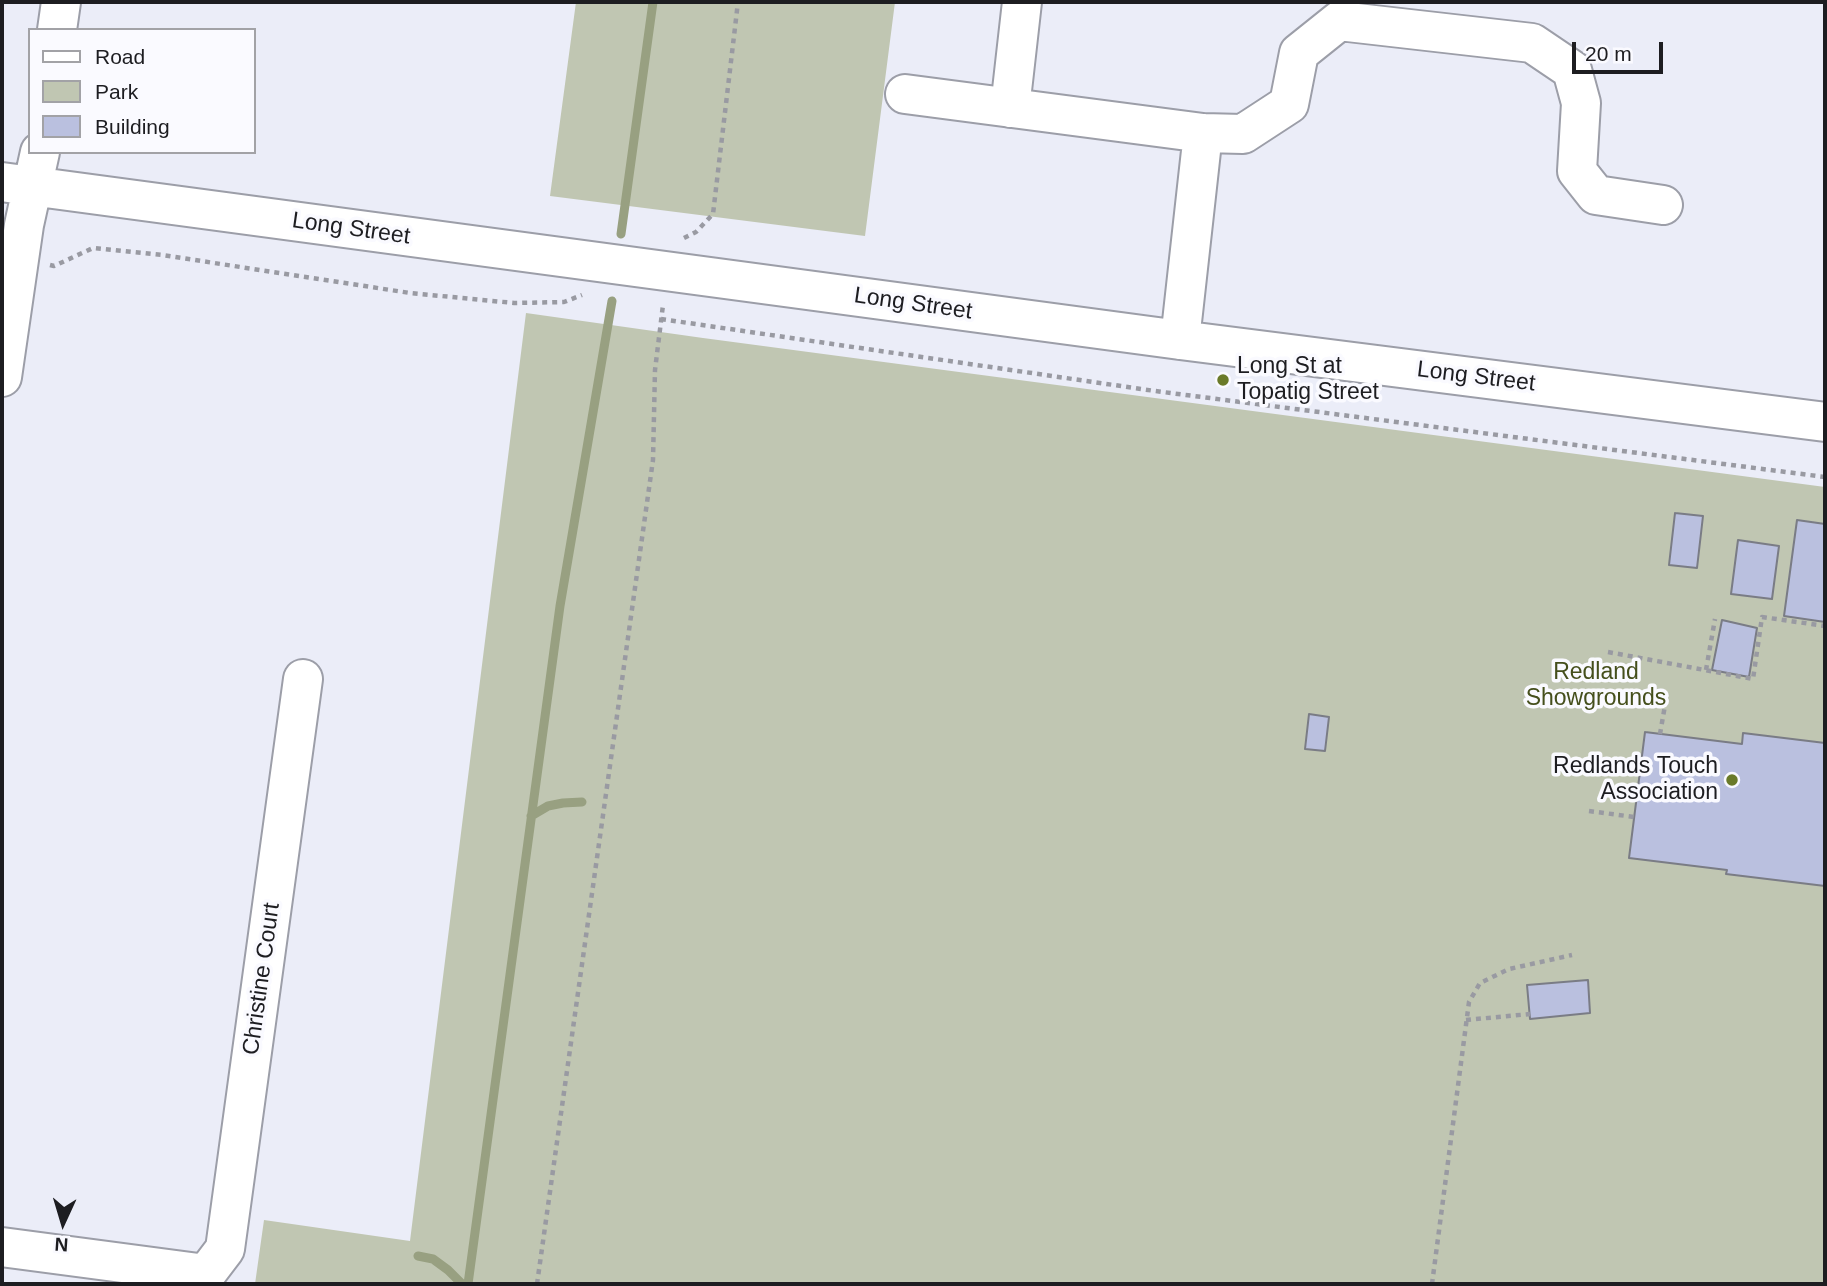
<!DOCTYPE html>
<style>
body{margin:0}
#map{position:relative;width:1827px;height:1286px;overflow:hidden;background:#ebedf8;font-family:Helvetica,sans-serif}
canvas{display:block}
.frame{position:absolute;inset:0;border:4px solid #1d1d21;pointer-events:none}
.legend{position:absolute;left:28px;top:28px;width:228px;height:126px;box-sizing:border-box;background:#fafaff;border:2px solid #a2a2a6;margin:0;padding:9px 12px;list-style:none;font-size:21px;color:#1d1d21}
.legend li{display:flex;align-items:center;gap:14px;height:35px}
.legend b{width:35px;border:2px solid #a2a2a6}
.north{position:absolute;left:28px;top:1188px;width:70px;height:70px;-webkit-text-stroke:5px #fafaff;paint-order:stroke;rotate:184deg;font-size:19px;font-weight:700;line-height:28px;text-align:center;color:#1d1d21}
.north::after{content:'';display:block;margin:auto;width:24px;height:32px;background:#1d1d21;clip-path:polygon(50% 0,100% 100%,50% 72%,0 100%)}
.scale{position:absolute;left:1572px;top:42px;width:91px;height:32px;box-sizing:border-box;border:4px solid #1d1d21;border-top:0;padding-left:9px;font-size:21px;line-height:24px;white-space:nowrap;color:#1d1d21;-webkit-text-stroke:5px #fafaff;paint-order:stroke}
</style>
<div id="map">
<canvas width="1827" height="1286"></canvas>
<div class="frame"></div>
<ul class="legend">
<li><b style="height:9px;background:#fff"></b>Road</li>
<li><b style="height:19px;background:#c0c6b2"></b>Park</li>
<li><b style="height:19px;background:#bac0df"></b>Building</li>
</ul>
<div class="north">N</div>
<div class="scale">20 m</div>
</div>
<script>
const g = document.querySelector('canvas').getContext('2d');
g.lineJoin = 'round';
function fill(path, color) { g.fillStyle = color; g.fill(path, 'evenodd'); }
const shape = rows => new Path2D(rows.map(r => 'M' + r).join(''));
function trace(path, color, width, dash) { g.strokeStyle = color; g.lineWidth = width; g.lineCap = dash ? 'butt' : 'round'; g.setLineDash(dash || []); g.stroke(path); }
function drawText(font, color, halo, rows, align = 'center') {
  g.font = font + ' Helvetica,sans-serif'; g.lineWidth = 7; g.setLineDash([]); g.textBaseline = 'middle'; g.strokeStyle = halo; g.fillStyle = color; for (const [text, x, y, turn = 0] of rows) {
    g.save(); g.translate(x, y); g.rotate((+turn || 0) * Math.PI / 180); g.textAlign = isNaN(turn) ? turn : align; if (halo) g.strokeText(text, 0, 0); g.fillText(text, 0, 0); g.restore();
  }
}
fill(shape([
 [576,2,895,2,865,236,550,196],
 [526,313,703,338,1825,487,1825,1284,255,1284,264,1220,410,1241]
]), '#c0c6b2');
trace(shape([
 [621,234,653,2],
 [531,816,548,806,563,803,582,802],
 [418,1256,433,1259,448,1270,462,1284],
 [468,1284,560,606,612,301]
]), '#98a081', 9);
const building = shape([
 [1675,513,1703,516,1697,568,1669,565,1675,513],
 [1797,520,1825,524,1825,622,1784,616,1797,520],
 [1738,540,1779,546,1772,599,1731,594,1738,540],
 [1722,620,1757,628,1749,677,1712,670,1722,620],
 [1309,714,1329,717,1325,751,1305,749,1309,714],
 [1645,732,1742,744,1743,733,1825,743,1825,886,1726,874,1727,870,1629,858,1645,732],
 [1588,980,1590,1013,1530,1019,1527,985,1588,980]
]);
fill(building, '#bac0df');
trace(building, '#7a7c85', 2);
const minor = shape([
 [57,30,61,2],
 [905,94,1203,133,1243,134,1289,104,1299,53,1339,21,1532,43,1572,70,1581,103,1577,171,1596,195,1663,205],
 [1010,108,1022,2],
 [2,182,1180,340,1825,422],
 [1180,340,1203,133],
 [2,377,24,225,40,152],
 [2,1247,206,1274,225,1249,303,679]
]);
trace(minor, '#9c9ea8', 42);
trace(shape([
 [684,238,696,232,713,214,738,2],
 [50,265,54,266,93,248,162,255,410,293,514,303,564,302,582,295],
 [661,319,1155,391,1825,477],
 [1608,652,1753,679,1762,617,1825,626],
 [1706,670,1715,619],
 [1660,734,1667,694],
 [1589,811,1634,817],
 [1466,1020,1530,1014],
 [537,1284,653,460,655,370,663,305],
 [1432,1284,1469,1002,1480,983,1509,969,1572,955]
]), '#999aa2', 4.5, [5, 5]);
trace(minor, '#fff', 38);
for (const [x, y, r, color] of [
 [1223,380,7,"#6a7a29"],
 [1732,780,7,"#6a7a29"]
]) { const dot = new Path2D(); dot.arc(x, y, r, 0, 2 * Math.PI); g.fillStyle = color; g.fill(dot); trace(dot, '#fafaff', 2.5); }
drawText('23px', '#1d1d21', '#fafaff', [
 ["Long Street",351,229,8],
 ["Long Street",913,304,8],
 ["Long Street",1476,377,7],
 ["Christine Court",262,979,-82]
]);
drawText('23px', '#1d1d21', '#fafaff', [
 ["Long St at",1237,367],
 ["Topatig Street",1237,393],
 ["Redlands Touch",1718,767,"right"],
 ["Association",1718,793,"right"]
], 'left');
drawText('23px', '#454f1c', '#fafaff', [
 ["Redland",1596,673],
 ["Showgrounds",1596,699]
]);
</script>
